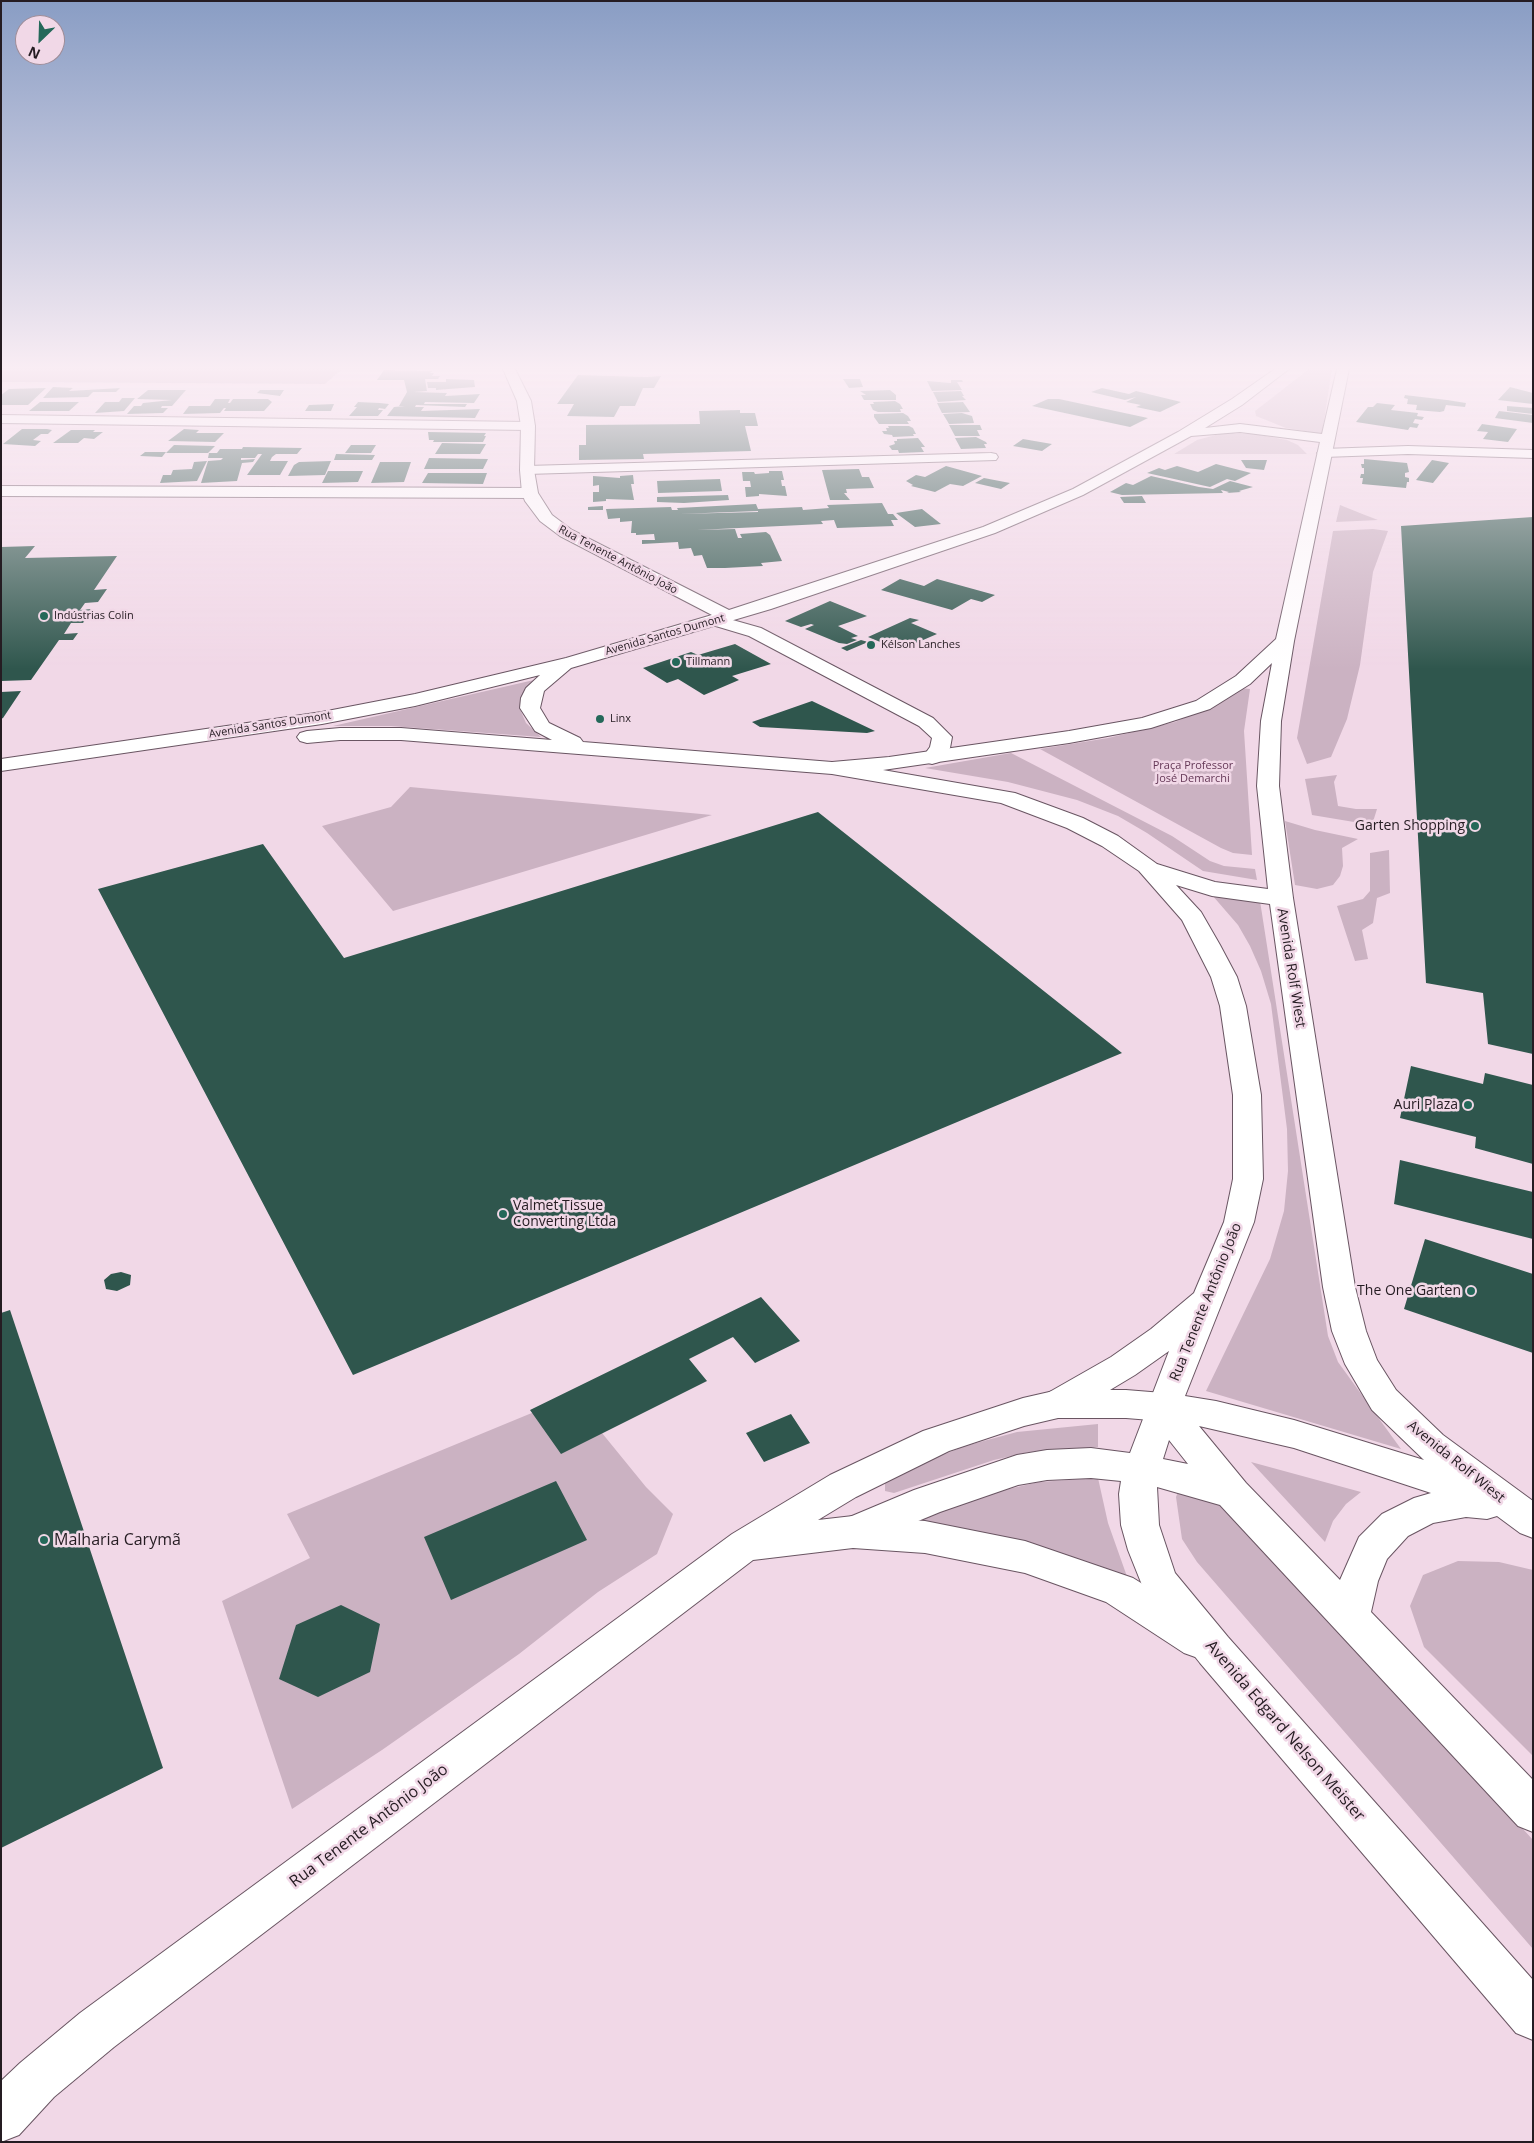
<!DOCTYPE html>
<meta charset="utf-8">
<style>
body{margin:0}
#map{position:relative;width:1534px;height:2143px;overflow:hidden;background:#f1d8e7;font-family:"Open Sans",sans-serif}
canvas{display:block}
.frame{position:absolute;inset:0;border:2px solid #251c22;pointer-events:none}
.north{position:absolute;left:15px;top:15px;width:50px;height:50px;box-sizing:border-box;background:#f1d8e7;border:1px solid #9f8d98;border-radius:50%;rotate:204deg;font-size:14px;font-weight:700;line-height:20px;text-align:center;color:#251c22}
.north::after{content:'';display:block;margin:auto;width:18px;height:22px;background:#246859;clip-path:polygon(50% 0,100% 100%,50% 72%,0 100%)}
</style>
<div id="map">
<canvas width="1534" height="2143"></canvas>
<div class="frame"></div>
<div class="north">N</div>
</div>
<script>
const g = document.querySelector('canvas').getContext('2d');
g.lineJoin = 'round';
function fill(path, color) { g.fillStyle = color; g.fill(path, 'evenodd'); }
const shape = rows => new Path2D(rows.map(r => 'M' + r).join(''));
function trace(path, color, width, dash) { g.strokeStyle = color; g.lineWidth = width; g.lineCap = dash ? 'butt' : 'round'; g.setLineDash(dash || []); g.stroke(path); }
function drawText(font, color, halo, rows, align = 'center') {
  g.font = font + ' "Open Sans",sans-serif'; g.lineWidth = 5; g.setLineDash([]); g.textBaseline = 'middle'; g.strokeStyle = halo; g.fillStyle = color; for (const [text, x, y, turn = 0] of rows) {
    g.save(); g.translate(x, y); g.rotate((+turn || 0) * Math.PI / 180); g.textAlign = isNaN(turn) ? turn : align; if (halo) g.strokeText(text, 0, 0); g.fillText(text, 0, 0); g.restore();
  }
}
fill(shape([
 [1309,369,1332,369,1322,434,1286,428,1256,416,1255,411],
 [1223,433,1255,434,1287,440,1298,445,1307,454,1174,454,1197,440],
 [1340,505,1365,515,1378,520,1336,522],
 [1373,529,1388,531,1373,572,1360,665,1347,719,1331,757,1307,764,1297,738,1333,531],
 [534,680,521,702,520,709,526,723,541,737,391,726,333,726],
 [1241,688,1250,689,1244,731,1252,855,1233,853,1221,848,1040,749,1108,738,1175,722,1225,700],
 [1011,753,1172,836,1210,861,1224,866,1255,869,1257,880,1203,871,1147,833,1118,816,1077,800,1008,782,925,768],
 [1337,775,1334,782,1338,806,1356,809,1377,809,1372,825,1312,815,1305,779],
 [410,787,712,815,393,911,322,826,391,807],
 [1285,821,1315,830,1358,839,1342,848,1343,866,1340,876,1333,885,1317,889,1295,885],
 [1389,850,1390,893,1377,898,1373,923,1362,930,1368,959,1355,961,1337,906,1363,899,1370,891,1370,853],
 [1212,895,1240,900,1260,901,1328,1336,1338,1362,1401,1449,1206,1391,1270,1259,1284,1211,1288,1171,1287,1129,1271,1004,1261,971,1250,946,1238,925],
 [556,1403,602,1433,646,1487,673,1514,657,1554,598,1592,519,1654,382,1750,292,1809,222,1601,310,1558,287,1514],
 [1098,1424,1098,1447,1029,1452,994,1460,894,1493,885,1491,885,1483,930,1460,965,1446,1017,1432],
 [1251,1462,1361,1492,1346,1504,1333,1521,1325,1542],
 [1098,1478,1108,1523,1130,1585,912,1523,991,1493,1039,1482],
 [1197,1487,1248,1527,1533,1840,1533,1949,1197,1562,1182,1539,1176,1497,1179,1489],
 [1458,1561,1499,1562,1533,1570,1533,1756,1424,1647,1410,1606,1423,1575]
]), '#cbb2c2');
fill(shape([
 [1,369,342,369,325,384,1,382]
]), '#b797ab');
fill(shape([
 [384,370,432,371,430,373,434,373,432,376,440,376,438,379,425,379,427,391,414,392,447,393,445,396,480,394,474,403,425,402,424,404,467,404,465,407,416,405,415,407,424,407,421,411,480,409,475,418,387,416,394,407,405,406,399,406,407,392,404,380,377,380],
 [578,375,646,377,661,376,654,388,643,388,635,406,620,406,614,417,567,416,574,404,557,404],
 [446,379,474,380,475,387,436,390,436,388,428,388,427,382,446,382],
 [843,379,860,379,863,387,849,388],
 [951,380,962,380,963,382,957,382,962,390,932,391,927,381,951,383],
 [53,387,73,388,69,391,120,388,116,392,93,392,88,397,43,398],
 [1510,387,1533,393,1533,404,1498,400],
 [46,388,28,405,1,405,1,395,9,389],
 [1102,388,1129,394,1136,391,1181,402,1160,412,1136,407,1141,405,1126,402,1136,397,1125,400,1091,392],
 [148,390,186,390,172,406,162,406,161,408,168,408,163,413,127,414,134,406,141,406,143,403,172,400,137,399],
 [260,390,284,390,280,396,257,393],
 [890,390,896,395,896,400,864,400,861,395,866,395,860,391],
 [961,391,964,396,962,396,966,400,938,402,933,392],
 [1405,395,1447,400,1466,403,1465,407,1446,405,1444,411,1440,412,1416,410,1417,405,1407,404,1408,399,1404,398],
 [122,398,135,398,124,411,95,413,105,402,119,402],
 [215,399,230,399,228,403,230,403,233,399,268,399,272,402,264,411,224,411,226,408,224,408,220,413,183,414,189,406,210,406],
 [1048,399,1059,399,1148,418,1130,427,1032,406],
 [895,401,900,404,903,409,900,409,901,412,878,412,873,410,870,404,874,404,873,402],
 [40,402,79,402,69,411,29,411],
 [358,402,380,403,389,404,385,409,379,408,378,410,383,410,378,416,349,416,357,407,354,407],
 [963,402,970,412,942,413,937,403],
 [1377,403,1395,405,1391,410,1418,413,1417,416,1424,417,1422,420,1415,419,1413,423,1419,424,1417,428,1410,427,1408,430,1356,422,1368,407,1373,407],
 [334,404,331,411,305,411,309,405],
 [1507,406,1533,408,1533,414,1507,411],
 [740,410,740,413,755,413,758,426,745,426,751,451,643,454,644,459,579,460,579,445,586,445,586,425,700,424,699,411],
 [1499,411,1533,415,1533,423,1495,418],
 [903,413,908,416,911,421,907,421,909,424,879,424,874,417,874,414],
 [962,413,972,416,974,423,949,424,943,414],
 [1482,424,1517,429,1508,442,1483,439,1488,432,1477,431],
 [949,425,980,425,982,430,977,430,980,436,955,436],
 [888,426,909,426,913,428,916,434,913,434,914,436,893,437,892,435,884,434,882,431,887,431,886,428,889,428],
 [22,429,47,429,52,430,48,434,41,434,33,440,41,441,35,446,3,444],
 [184,429,199,430,196,433,224,433,215,442,168,441],
 [71,430,95,430,93,432,103,432,94,439,84,438,78,443,53,443],
 [428,432,486,433,484,436,486,436,483,442,433,442,434,440,429,440],
 [976,437,986,442,987,444,984,444,986,448,961,449,955,438],
 [918,438,925,447,921,447,924,452,899,453,898,450,892,450,889,446,895,444,894,441,897,441,897,439],
 [1023,439,1052,444,1042,451,1013,446],
 [442,443,485,444,486,444,480,454,435,454],
 [174,445,215,446,208,453,166,453],
 [351,445,376,445,371,453,345,453],
 [243,447,302,448,297,454,276,454,272,457,270,461,288,461,280,475,247,475,262,454,258,454,255,458,241,458,241,460,255,459,253,462,242,463,237,481,201,483,208,461,221,460,223,458,208,458,209,453,217,453,220,449,242,449],
 [145,452,166,452,162,457,140,456],
 [336,454,375,455,372,460,334,460],
 [429,458,488,459,483,469,424,469],
 [1364,459,1407,463,1409,472,1405,473,1405,477,1409,478,1409,482,1407,482,1406,488,1362,484,1363,478,1360,478,1361,474,1364,474,1364,468,1362,468,1361,464,1364,464],
 [1241,460,1267,460,1264,470,1246,468],
 [1432,460,1449,463,1433,483,1416,480],
 [207,461,197,481,160,483,163,475,171,475,173,470,192,469,194,462],
 [331,461,325,475,288,476,294,465,299,462],
 [380,462,411,462,404,482,371,483],
 [1216,464,1251,473,1235,481,1227,479,1210,487,1147,473,1159,468,1165,470,1177,466,1198,472],
 [946,466,982,476,963,486,950,484,935,492,911,486,913,485,906,481,916,475,925,477],
 [859,469,862,477,869,477,874,488,846,489,847,493,844,493,850,500,830,500,822,470],
 [328,471,363,471,358,482,322,483],
 [769,471,782,471,784,480,781,480,782,486,785,486,787,496,759,494,759,496,746,497,745,487,751,487,750,481,743,481,742,472,754,472,755,474,769,473],
 [428,473,487,473,483,484,422,483],
 [633,475,634,484,631,484,634,500,606,499,606,501,593,502,593,492,599,492,599,485,593,486,593,476,620,478,620,476],
 [1151,476,1199,487,1213,489,1230,481,1253,487,1239,491,1241,492,1227,493,1229,492,1221,490,1223,493,1122,495,1110,492,1126,483,1133,485],
 [984,478,1010,483,1001,489,975,483],
 [720,479,722,491,658,493,657,481],
 [728,495,729,500,684,503,657,502,657,497],
 [1142,496,1146,503,1124,503,1120,497],
 [882,503,888,514,893,514,898,520,891,520,894,526,837,528,834,520,821,521,823,524,697,530,735,529,738,538,742,538,740,534,766,532,770,535,782,561,761,563,763,566,725,568,707,568,702,555,694,556,691,548,679,549,678,542,642,544,642,540,655,540,654,534,636,535,636,533,631,533,632,521,620,522,620,518,608,519,606,509,671,507,672,510,678,510,677,508,756,504,758,509,802,507,803,510,829,508,827,505],
 [758,511,758,512,679,514],
 [603,506,603,510,588,510,588,507],
 [922,509,941,524,915,527,896,513],
 [1533,517,1533,1054,1488,1044,1483,993,1426,983,1401,526],
 [35,546,25,558,117,556,94,590,107,589,98,602,85,603,80,610,92,609,83,623,71,623,64,634,78,633,73,640,59,640,31,680,1,681,1,547],
 [900,579,924,586,937,579,995,595,982,602,971,599,952,610,881,590],
 [830,601,867,616,838,626,858,636,851,638,857,640,847,644,839,643,805,629,814,625,811,624,801,627,785,621],
 [910,618,919,620,911,623,937,634,900,650,868,637],
 [861,640,868,642,847,651,841,648],
 [735,644,771,664,732,676,739,680,704,695,678,679,667,683,643,668,691,652,698,655],
 [21,691,3,718,1,719,1,692],
 [812,701,875,731,867,733,760,727,752,722],
 [818,812,1122,1053,353,1375,98,889,263,844,344,958],
 [1411,1066,1483,1084,1485,1073,1533,1085,1533,1164,1475,1148,1476,1137,1400,1118],
 [1400,1160,1533,1192,1533,1239,1394,1204],
 [1425,1239,1533,1274,1533,1353,1404,1309],
 [121,1272,131,1275,130,1285,117,1291,106,1289,104,1280,111,1274],
 [761,1297,800,1341,755,1363,733,1337,689,1359,707,1381,561,1454,530,1410],
 [10,1310,163,1768,1,1848,1,1313],
 [791,1414,810,1443,764,1462,746,1433],
 [556,1481,587,1540,451,1600,424,1537],
 [341,1605,380,1624,370,1672,318,1697,279,1679,296,1625]
]), '#2f564d');
const minor = shape([
 [1,415,528,422,535,426,528,430,1,423,1,415],
 [1408,446,1533,450,1533,458,1408,454,1324,457,1317,453,1324,449,1408,446],
 [991,453,996,454,998,457,996,460,527,474,520,470,527,466,991,453],
 [1,486,530,488,538,493,530,498,1,496,1,486],
 [715,615,761,628,933,718,952,737,950,748,939,762,932,764,925,762,922,758,930,747,932,738,919,726,749,636,709,624,706,620,709,616,715,615]
]);
const tertiary = shape([
 [1058,1390,1126,1390,1163,1393,1175,1397,1180,1407,1175,1417,1163,1421,1126,1418,1058,1418,1024,1426,949,1451,856,1497,818,1520,853,1516,925,1521,1025,1541,1133,1578,1212,1627,1218,1640,1212,1653,1198,1658,1184,1653,1106,1602,1025,1573,925,1553,853,1548,753,1560,114,2047,54,2097,19,2135,1,2142,1,2081,20,2063,80,2013,732,1534,830,1475,923,1431,1023,1398,1058,1390]
]);
const primary = shape([
 [503,369,515,369,531,401,535,426,534,470,538,493,552,515,572,530,729,610,983,527,1073,489,1178,432,1232,399,1275,369,1289,369,1242,405,1205,428,1240,424,1322,434,1337,369,1349,369,1294,641,1281,721,1279,786,1293,898,1355,1287,1366,1331,1377,1360,1396,1390,1443,1435,1533,1501,1533,1538,1520,1533,1497,1516,1487,1519,1466,1517,1433,1523,1408,1536,1387,1559,1378,1581,1371,1612,1533,1780,1533,1832,1518,1826,1220,1505,1157,1487,1159,1525,1175,1573,1228,1637,1533,1980,1533,2040,1516,2033,1200,1663,1146,1595,1128,1550,1121,1525,1119,1494,1121,1481,1091,1478,1047,1480,1018,1485,940,1512,853,1548,840,1543,834,1532,840,1521,914,1490,1017,1455,1047,1450,1091,1448,1130,1453,1169,1351,1135,1375,1070,1414,1058,1418,1046,1414,1041,1404,1046,1394,1111,1357,1151,1329,1194,1293,1224,1222,1233,1179,1233,1095,1220,1006,1211,977,1182,920,1139,871,1102,846,1067,828,1001,803,832,774,401,740,340,740,307,743,300,741,297,737,300,733,307,731,340,728,401,728,552,740,535,731,520,708,521,698,526,688,540,675,415,706,322,724,1,771,1,759,322,712,415,694,566,658,712,615,560,536,540,521,525,501,522,493,520,470,521,426,517,401,503,369],
 [1240,432,1320,442,1276,639,1236,676,1196,701,1142,718,1069,731,889,757,832,762,583,742,580,738,549,723,540,708,544,691,571,668,771,609,995,533,1083,495,1191,436,1240,432],
 [1272,663,1261,721,1257,786,1268,889,1215,882,1157,864,1118,836,1083,818,1015,793,883,770,1069,743,1151,728,1210,709,1250,684,1272,663],
 [1176,885,1212,896,1270,904,1323,1287,1332,1331,1345,1364,1372,1410,1424,1460,1294,1420,1216,1401,1185,1396,1254,1222,1263,1179,1261,1095,1246,1006,1237,977,1220,945,1201,912,1176,885],
 [1199,1426,1294,1448,1431,1493,1414,1498,1382,1514,1359,1537,1340,1580,1246,1483,1199,1426],
 [1169,1440,1188,1464,1163,1459,1169,1440]
]);
trace(minor, '#695562', 2);
trace(tertiary, '#695562', 2);
trace(primary, '#695562', 2);
fill(minor, '#fff');
fill(tertiary, '#fff');
fill(primary, '#fff');
const sky = g.createLinearGradient(0, 0, 0, 669);
sky.addColorStop(0, '#899dc4');
sky.addColorStop(0.55, '#f9edf4');
sky.addColorStop(1, '#f9edf400');
g.fillStyle = sky;
g.fillRect(0, 0, 1534, 669);
for (const [x, y, r, color] of [
 [44,616,5,"#246859"],
 [871,645,5,"#246859"],
 [676,662,5,"#246859"],
 [600,719,5,"#246859"],
 [1475,826,5,"#246859"],
 [1468,1105,5,"#246859"],
 [503,1214,5,"#246859"],
 [1471,1291,5,"#246859"],
 [44,1540,5,"#246859"]
]) { const dot = new Path2D(); dot.arc(x, y, r, 0, 2 * Math.PI); g.fillStyle = color; g.fill(dot); trace(dot, '#f1d8e7', 2); }
drawText('11px', '#251c22', '#f1d8e7', [
 ["Rua Tenente Antônio João",618,560,28],
 ["Avenida Santos Dumont",665,635,-16],
 ["Avenida Santos Dumont",270,725,-9]
]);
drawText('11px', '#251c22', '#f1d8e7', [
 ["Indústrias Colin",54,616],
 ["Kélson Lanches",881,645],
 ["Tillmann",686,662],
 ["Linx",610,719]
], 'left');
drawText('11px', '#643756', '#f1d8e7', [
 ["Praça Professor",1193,766],
 ["José Demarchi",1193,779]
]);
drawText('14px', '#251c22', '#f1d8e7', [
 ["Garten Shopping",1465,826],
 ["Auri Plaza",1458,1105],
 ["Valmet Tissue",513,1206,"left"],
 ["Converting Ltda",513,1222,"left"],
 ["The One Garten",1461,1291]
], 'right');
drawText('14px', '#251c22', '#f1d8e7', [
 ["Avenida Rolf Wiest",1291,968,81],
 ["Rua Tenente Antônio João",1206,1302,-68],
 ["Avenida Rolf Wiest",1456,1462,39]
]);
drawText('16px', '#251c22', '#f1d8e7', [
 ["Malharia Carymã",54,1540]
], 'left');
drawText('16px', '#251c22', '#f1d8e7', [
 ["Avenida Edgard Nelson Meister",1285,1731,49],
 ["Rua Tenente Antônio João",369,1826,-37]
]);
</script>
